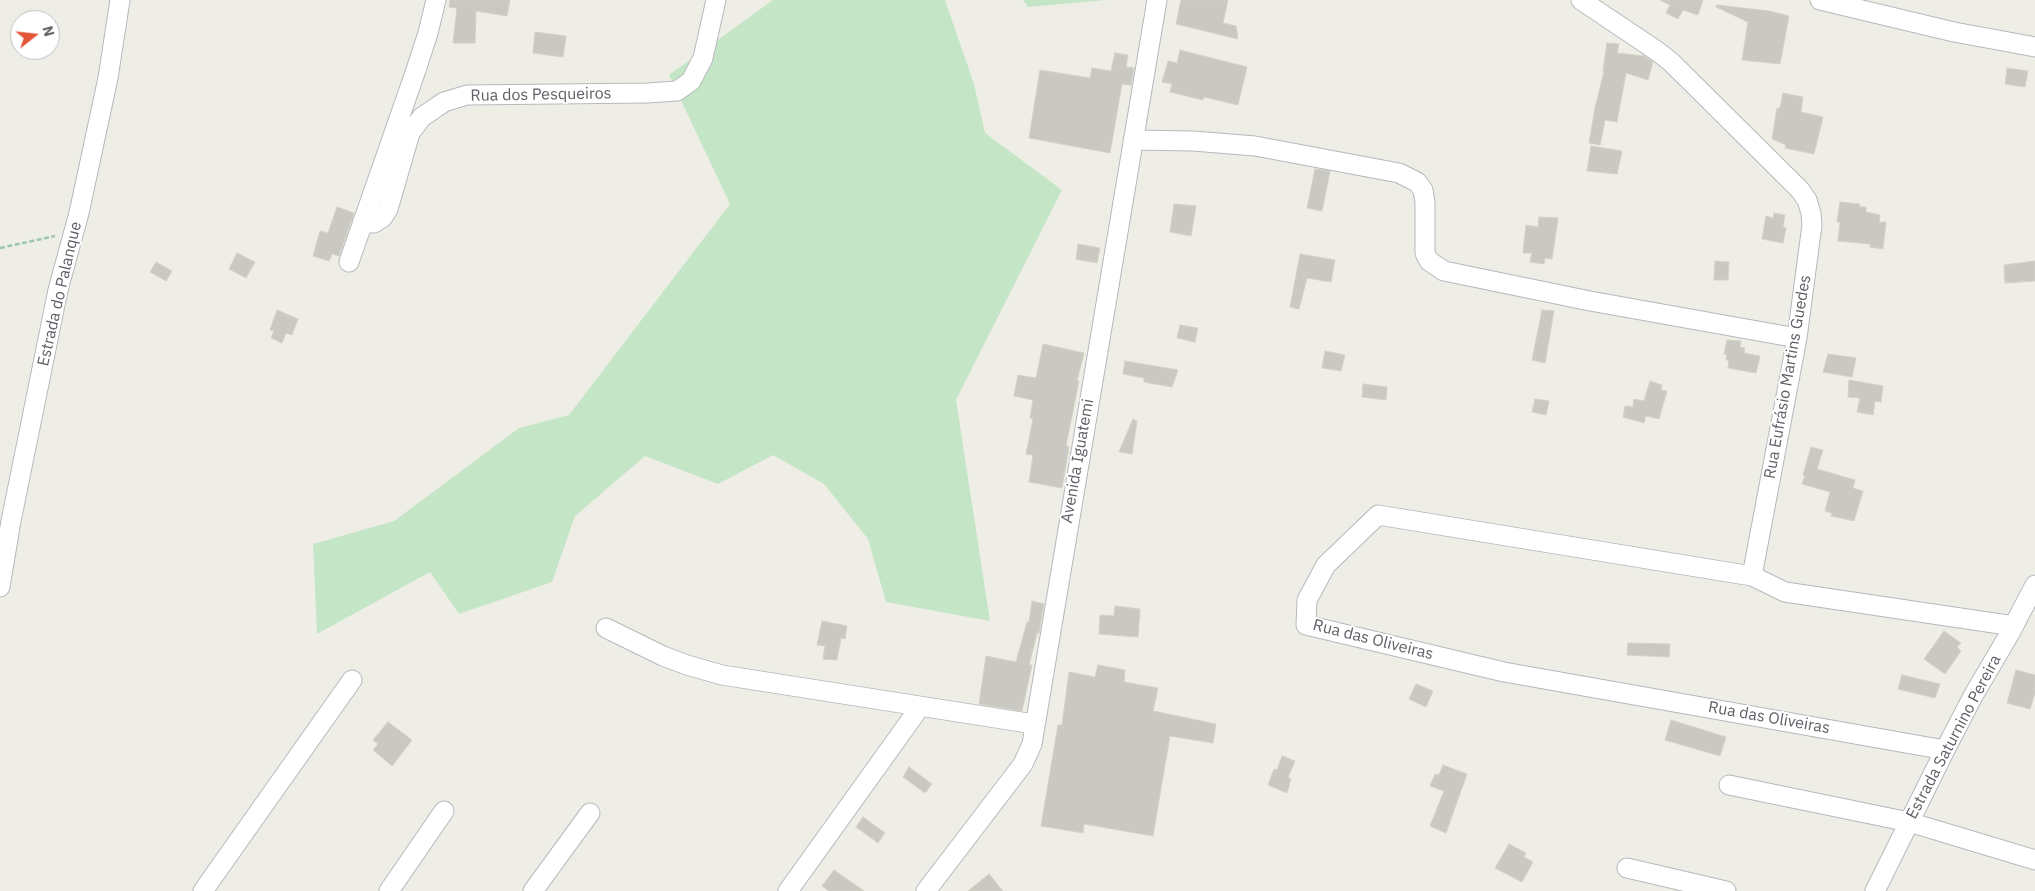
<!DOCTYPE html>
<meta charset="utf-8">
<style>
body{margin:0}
#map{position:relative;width:2035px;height:891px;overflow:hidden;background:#efeee6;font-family:"IBM Plex Sans",sans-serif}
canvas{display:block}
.north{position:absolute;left:10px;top:10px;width:50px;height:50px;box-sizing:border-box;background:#fff;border:1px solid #bebfc2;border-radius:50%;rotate:74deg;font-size:14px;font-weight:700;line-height:20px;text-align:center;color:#5d6066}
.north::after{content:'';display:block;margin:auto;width:18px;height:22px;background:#e35738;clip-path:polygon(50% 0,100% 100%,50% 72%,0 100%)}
</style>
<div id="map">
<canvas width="2035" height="891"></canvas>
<div class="north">N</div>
</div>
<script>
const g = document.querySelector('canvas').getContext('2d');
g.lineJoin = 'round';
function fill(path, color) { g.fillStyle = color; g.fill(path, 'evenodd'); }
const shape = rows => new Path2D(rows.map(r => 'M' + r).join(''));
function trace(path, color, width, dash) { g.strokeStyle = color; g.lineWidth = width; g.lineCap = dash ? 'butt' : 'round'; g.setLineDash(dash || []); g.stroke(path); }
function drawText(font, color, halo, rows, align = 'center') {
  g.font = font + ' "IBM Plex Sans",sans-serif'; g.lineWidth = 4; g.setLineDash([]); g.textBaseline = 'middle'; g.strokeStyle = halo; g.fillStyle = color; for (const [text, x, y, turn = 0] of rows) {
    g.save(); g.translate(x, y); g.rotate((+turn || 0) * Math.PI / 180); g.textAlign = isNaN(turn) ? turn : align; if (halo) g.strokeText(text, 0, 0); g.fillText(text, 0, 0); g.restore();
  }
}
fill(shape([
 [773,0,945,0,974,84,985,133,1062,190,956,400,990,621,886,602,868,539,824,484,773,455,718,484,645,456,575,516,552,582,459,614,430,572,317,634,313,544,394,521,519,428,569,415,730,204,669,75],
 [1023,0,1106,0,1028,7]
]), '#c4e6c7');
const building = shape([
 [450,0,510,0,507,16,476,11,475,43,453,43,457,8,449,7,450,0],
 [1181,0,1228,0,1223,23,1236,26,1238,39,1176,24,1181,0],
 [1660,0,1703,0,1698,15,1683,10,1678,19,1666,13,1670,5,1660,0],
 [1717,5,1769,11,1789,16,1780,64,1742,60,1748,22,1716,7,1717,5],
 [535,32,566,36,563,57,533,53,535,32],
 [1607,43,1619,44,1617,53,1642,56,1643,55,1653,62,1648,80,1626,73,1617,122,1605,120,1600,145,1589,143,1595,108,1604,71,1603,71,1607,43],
 [1180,50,1247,67,1238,105,1204,97,1203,100,1170,92,1172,84,1162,82,1168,61,1177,63,1180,50],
 [1115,53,1128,55,1126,67,1134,68,1131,85,1122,84,1110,153,1029,138,1040,70,1090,78,1092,68,1111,71,1115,53],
 [2007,68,2028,71,2025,87,2005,84,2007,68],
 [1783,93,1803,97,1801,112,1823,117,1814,154,1785,148,1786,145,1772,139,1777,108,1780,108,1783,93],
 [1591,146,1622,151,1617,174,1587,171,1591,146],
 [1315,169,1330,171,1322,211,1307,208,1315,169],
 [1840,202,1860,204,1859,207,1866,207,1866,212,1880,215,1879,222,1886,222,1883,249,1870,247,1870,244,1838,241,1840,222,1837,222,1840,202],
 [1174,204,1196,206,1191,236,1170,232,1174,204],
 [337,207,354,213,339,256,332,254,329,261,313,256,320,231,328,233,337,207],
 [1774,213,1785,215,1783,227,1786,228,1783,243,1762,239,1766,216,1773,218,1774,213],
 [1539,217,1558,218,1552,259,1545,258,1544,264,1530,262,1532,253,1523,253,1526,225,1538,227,1539,217],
 [1078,244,1100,248,1097,263,1076,259,1078,244],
 [237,253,255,262,246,278,229,269,237,253],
 [1300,254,1335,260,1331,282,1307,278,1299,309,1290,307,1300,254],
 [1715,261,1729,262,1728,280,1714,280,1715,261],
 [2035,261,2035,281,2005,283,2004,265,2035,261],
 [156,262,172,271,166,281,150,272,156,262],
 [277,310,298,319,292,335,286,333,282,343,271,338,274,331,270,330,277,310],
 [1542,310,1554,311,1545,363,1532,360,1542,310],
 [1180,325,1198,328,1195,342,1177,338,1180,325],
 [1727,340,1741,341,1740,347,1745,348,1744,353,1760,356,1756,373,1728,368,1729,360,1726,360,1727,355,1724,354,1727,340],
 [1043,344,1084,353,1077,381,1079,381,1066,446,1069,447,1062,488,1029,482,1033,455,1026,454,1033,419,1030,418,1033,400,1014,396,1018,375,1036,378,1043,344],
 [1325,351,1345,355,1341,371,1322,368,1325,351],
 [1828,354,1856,358,1852,377,1823,372,1828,354],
 [1125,361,1178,370,1172,387,1144,382,1144,378,1123,374,1125,361],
 [1849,380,1883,386,1881,402,1875,401,1873,415,1857,412,1860,398,1848,397,1849,380],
 [1650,381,1662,385,1661,390,1667,391,1659,419,1646,416,1644,423,1623,417,1625,406,1633,407,1634,399,1644,401,1650,381],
 [1363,384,1387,387,1386,400,1362,397,1363,384],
 [1535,399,1549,401,1546,415,1532,412,1535,399],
 [1133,419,1137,421,1132,454,1119,452,1133,419],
 [1811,447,1823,450,1817,469,1855,480,1853,488,1863,491,1854,521,1831,516,1832,513,1825,511,1830,492,1802,484,1805,476,1803,475,1811,447],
 [1032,601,1044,604,1039,633,1037,633,1029,665,1032,665,1022,711,979,704,986,656,1016,662,1027,622,1029,622,1032,601],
 [1115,606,1140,609,1138,637,1099,634,1100,615,1114,616,1115,606],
 [822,621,847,626,845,639,841,638,837,660,823,659,825,646,817,645,822,621],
 [1944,631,1961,643,1957,647,1961,651,1945,674,1924,659,1944,631],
 [1628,643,1670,644,1669,657,1627,655,1628,643],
 [1098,665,1125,670,1124,682,1158,688,1153,711,1216,724,1213,743,1170,736,1153,836,1084,824,1083,833,1041,826,1058,725,1062,725,1069,672,1095,677,1098,665],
 [2016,670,2035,675,2035,693,2030,709,2007,703,2016,670],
 [1902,675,1940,684,1935,698,1898,689,1902,675],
 [1416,684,1433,691,1426,707,1409,699,1416,684],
 [1671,720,1726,737,1720,756,1665,740,1671,720],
 [388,722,412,740,392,766,373,750,378,744,373,740,388,722],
 [1282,756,1295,761,1288,777,1291,779,1287,793,1268,785,1274,769,1277,770,1282,756],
 [1443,765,1467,774,1446,833,1430,826,1444,791,1430,786,1435,774,1439,775,1443,765],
 [909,767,932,784,925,793,903,777,909,767],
 [863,817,885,833,878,843,856,827,863,817],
 [1509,844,1526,853,1524,857,1533,862,1522,882,1495,868,1509,844],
 [834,870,864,891,829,891,822,886,834,870],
 [989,874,1003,891,968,891,989,874]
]);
fill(building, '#cac8c3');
trace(building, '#d4d1c4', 1);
const minor = shape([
 [1581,0,1657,51,1671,62,1800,190,1807,200,1811,213,1812,225,1797,338,1752,576,1785,592,2014,626],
 [1820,0,1954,32,2035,47],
 [1133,140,1193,141,1255,146,1399,173,1417,182,1423,190,1425,202,1425,253,1429,261,1444,271,1590,301,1797,338],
 [362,223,374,223,383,217,388,209,410,133,422,117,431,111,444,102,467,95,647,93,677,91,691,81,703,58,716,0],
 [349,262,416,70,428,33,436,0],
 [1752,576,1378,515,1326,565,1307,600,1306,625,1504,672,1945,750],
 [0,587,11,521,58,290,79,213,108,78,120,0],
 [606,628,663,656,687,665,722,675,1034,724],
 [1729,785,1909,822,2035,860],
 [1627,868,1726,891],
 [203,891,352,680],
 [389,891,444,811],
 [533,891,590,813],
 [788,891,920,707],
 [926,891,1023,764,1032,744,1157,0],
 [1875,891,1945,750,1973,696,2010,633,2035,585]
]);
trace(minor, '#b6b8bc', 21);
trace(shape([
 [0,248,55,236]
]), '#9dc6ad', 2.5, [5, 2.5]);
trace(minor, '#fff', 19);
drawText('16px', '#5d6066', '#fff', [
 ["Rua dos Pesqueiros",541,95,-1],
 ["Estrada do Palanque",60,294,-77],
 ["Rua Eufrásio Martins Guedes",1788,377,-80],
 ["Avenida Iguatemi",1078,461,-80],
 ["Rua das Oliveiras",1373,640,14],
 ["Rua das Oliveiras",1769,718,10],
 ["Estrada Saturnino Pereira",1954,737,-62]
]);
</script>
